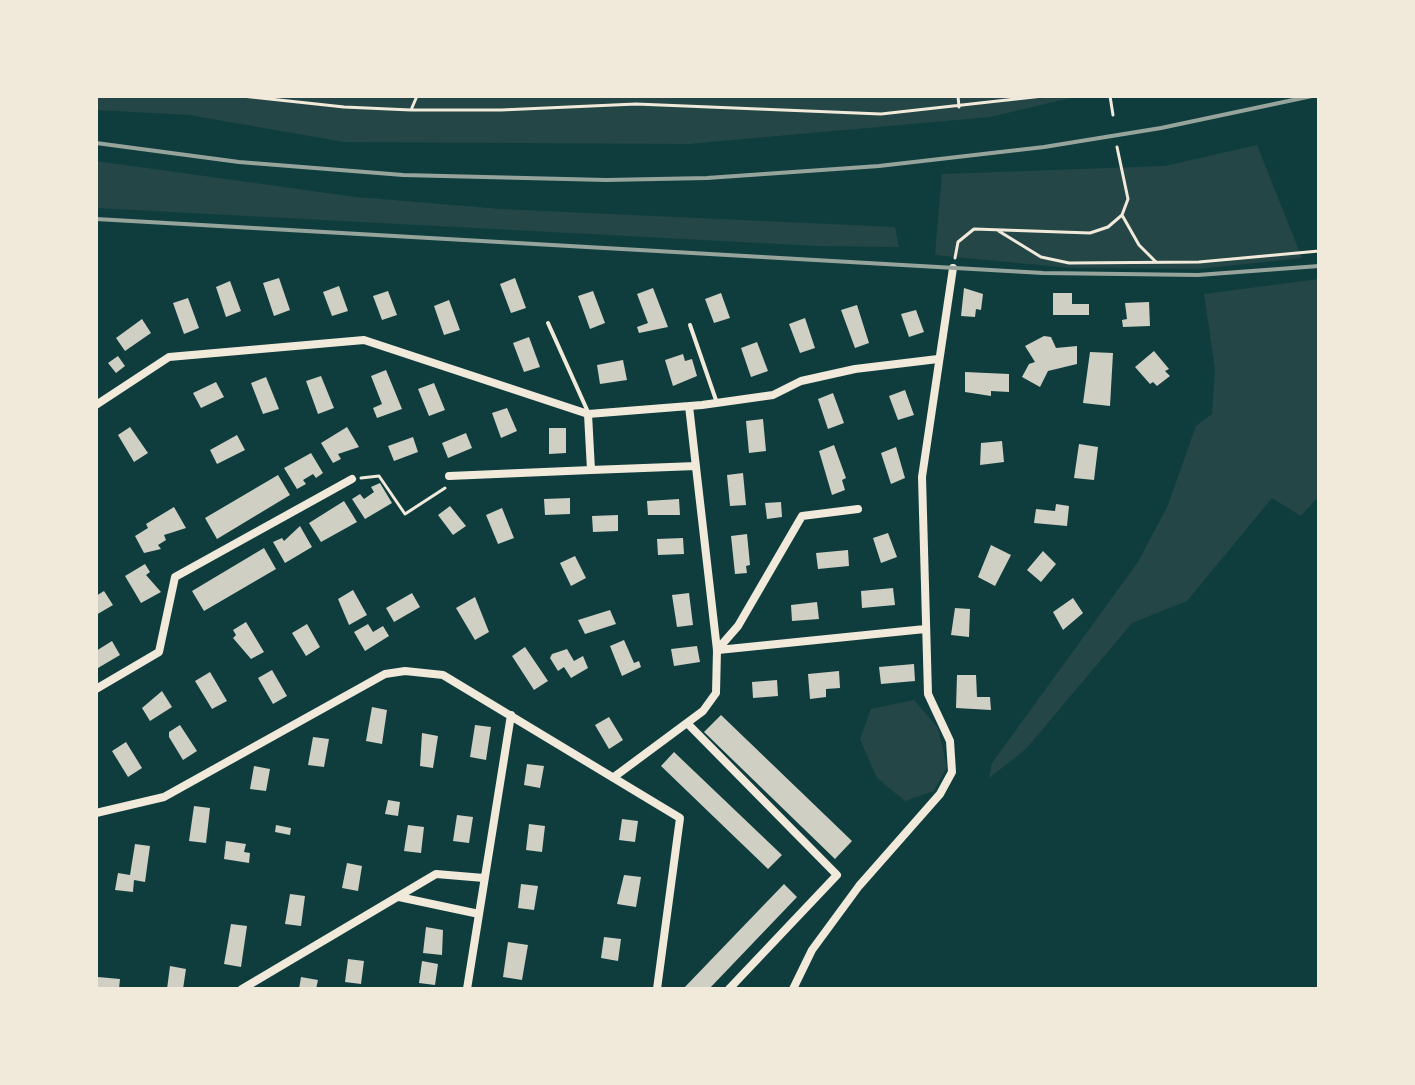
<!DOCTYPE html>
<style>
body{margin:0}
#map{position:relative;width:1415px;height:1085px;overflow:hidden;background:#0f3d3e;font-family:"Fira Sans Condensed",sans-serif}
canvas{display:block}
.frame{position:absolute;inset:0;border:98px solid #f1e9da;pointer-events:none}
</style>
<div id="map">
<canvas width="1415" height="1085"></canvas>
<div class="frame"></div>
</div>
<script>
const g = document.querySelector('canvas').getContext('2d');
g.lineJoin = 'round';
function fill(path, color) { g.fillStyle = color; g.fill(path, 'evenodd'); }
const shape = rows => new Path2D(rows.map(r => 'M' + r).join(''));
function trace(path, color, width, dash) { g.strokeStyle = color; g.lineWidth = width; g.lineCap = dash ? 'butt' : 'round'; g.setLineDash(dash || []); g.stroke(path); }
fill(shape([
 [96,96,1079,96,990,117,688,144,344,142,189,115,96,110],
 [1257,145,1302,258,1198,269,1070,268,935,255,942,174,1165,166],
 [96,161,356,197,501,209,895,227,899,247,817,246,96,208],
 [1319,279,1319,496,1301,516,1272,498,1187,601,1132,623,1026,749,989,778,992,763,1138,562,1168,505,1196,426,1212,414,1215,369,1204,294],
 [914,700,938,728,947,767,934,791,905,801,877,778,860,739,871,709]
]), '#244646');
fill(shape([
 [279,278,290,310,274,316,263,283],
 [515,278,526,308,511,313,500,284],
 [230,281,241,311,226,317,216,287],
 [339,286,348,311,332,316,323,292],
 [653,288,668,327,639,333,637,327,648,323,637,294],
 [964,288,983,294,981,310,976,309,975,317,961,316],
 [388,291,397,315,382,320,373,296],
 [593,291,605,323,590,329,578,296],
 [721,293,730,318,714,323,705,299],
 [1053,293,1072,293,1072,304,1089,304,1089,315,1053,315],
 [188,298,199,328,184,334,173,303],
 [449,300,460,330,444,335,434,306],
 [1149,302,1150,326,1123,327,1122,320,1127,319,1125,303],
 [857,305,869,343,855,348,841,310],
 [916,310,924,332,909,337,901,314],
 [805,318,815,348,800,353,789,324],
 [142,319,151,333,125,351,116,338],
 [1044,336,1051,337,1056,348,1077,346,1077,364,1048,371,1040,387,1022,377,1029,364,1035,362,1025,346],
 [529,337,540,367,524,372,513,343],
 [757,342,768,371,751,377,741,348],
 [1154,351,1169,369,1165,371,1170,376,1157,386,1153,382,1150,384,1135,367],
 [1090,352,1113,353,1110,406,1083,403],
 [683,354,685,361,692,359,697,376,673,386,665,360],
 [118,356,125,366,116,373,108,363],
 [623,360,627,380,600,384,597,365],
 [386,370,402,409,377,418,373,408,382,404,371,376],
 [965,372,1009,374,1009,392,991,391,991,396,965,392],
 [321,376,334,408,318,414,306,381],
 [266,377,279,409,263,414,251,383],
 [216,382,224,397,201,408,193,393],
 [434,383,445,410,429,416,418,389],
 [905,390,914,415,898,420,889,396],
 [833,393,844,423,828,429,818,399],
 [507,408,517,431,501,438,492,413],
 [763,419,766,451,749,453,746,421],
 [130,427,148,453,134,462,118,435],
 [347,427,359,447,338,454,341,459,333,463,321,443],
 [549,428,566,428,566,453,549,454],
 [466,433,472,448,448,458,442,443],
 [237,435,245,450,217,464,210,450],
 [413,437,418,452,394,461,388,446],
 [1002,441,1004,462,980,465,981,443],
 [1079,444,1098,447,1094,480,1074,478],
 [834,445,846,478,842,480,845,490,832,495,819,451],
 [896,447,905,478,891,484,881,453],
 [311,453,323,473,316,478,313,474,303,480,306,484,297,489,284,468],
 [743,473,746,505,730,506,727,475],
 [278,475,290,495,217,539,205,518],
 [380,483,392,503,365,519,352,499,360,494,364,499,374,492,371,487],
 [570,498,570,514,545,515,544,499],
 [679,499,680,515,648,515,647,501],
 [344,501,357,522,321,542,309,523],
 [781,502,782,517,767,519,765,503],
 [1056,504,1069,506,1067,526,1034,523,1036,509,1055,511],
 [450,506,466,526,453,535,438,515],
 [174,507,186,528,164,535,166,540,158,545,161,549,144,553,135,536,148,528,146,524],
 [502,508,514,538,498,544,486,515],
 [618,515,618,531,593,532,592,516],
 [300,526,312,547,285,563,273,542,282,538,284,541],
 [888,533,897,557,881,563,873,538],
 [747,534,750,565,746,566,747,573,735,574,731,536],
 [683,538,684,554,658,555,657,539],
 [991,545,1011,555,995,586,978,577],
 [264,548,276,569,204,611,192,591],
 [848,550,849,566,818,569,816,553],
 [1043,551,1056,564,1041,582,1027,570],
 [575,556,586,578,571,586,560,563],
 [145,564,150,572,146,575,161,592,141,603,125,576],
 [893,588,895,605,862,608,861,591],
 [353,590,367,615,349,625,338,599],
 [104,591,113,605,96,615,96,596],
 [412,593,420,607,394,622,386,608],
 [689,593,693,625,677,627,672,595],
 [475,597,489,632,475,640,456,608],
 [1073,598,1083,613,1063,630,1053,612],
 [817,602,819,619,792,621,791,605],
 [955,608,970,609,969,637,951,635],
 [610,610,616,624,585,634,578,620],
 [246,622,264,652,251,659,233,638,236,635,233,630],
 [307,624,320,647,306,656,292,633],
 [368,624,373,632,383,626,389,636,365,651,354,632],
 [624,640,634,663,639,661,641,667,622,676,610,646],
 [112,641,120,655,98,668,96,651],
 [697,646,700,662,674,666,671,649],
 [525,647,548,681,534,690,512,656],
 [567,649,574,661,583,656,588,668,571,678,564,667,558,671,550,658,552,654],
 [914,664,915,681,881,684,879,667],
 [272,670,287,696,273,704,258,678],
 [839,671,840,688,826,689,826,697,810,699,808,674],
 [210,672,227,701,212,709,195,681],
 [957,675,976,675,977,697,990,697,991,710,956,708],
 [777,680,778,696,753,698,752,682],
 [162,691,172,707,150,721,142,708],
 [372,707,387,710,382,744,366,741],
 [721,715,852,841,835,859,704,732],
 [609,717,623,740,609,749,595,725],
 [180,725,197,751,183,760,169,737,169,732],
 [475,725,491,727,486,760,470,757],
 [422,733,438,736,433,768,420,766],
 [313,737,329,739,324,767,308,765],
 [126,742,142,768,128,777,112,751],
 [674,752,782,855,768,869,661,766],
 [527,764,544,766,540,788,524,785],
 [254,766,270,769,266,791,250,789],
 [388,800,400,802,398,816,385,814],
 [194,806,210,808,206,843,189,841],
 [457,815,473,817,469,843,453,841],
 [622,819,638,821,635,842,619,840],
 [529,824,545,826,542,852,526,850],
 [276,825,291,828,290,835,275,832],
 [408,825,424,827,421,853,404,851],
 [226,841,246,844,244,852,250,853,249,863,224,859],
 [135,844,150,846,145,882,134,880,133,892,115,890,118,873,130,875],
 [347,863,362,866,358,891,342,888],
 [624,875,641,877,636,907,617,904],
 [521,884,538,886,534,910,518,908],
 [784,884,797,897,709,989,683,989],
 [290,894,305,896,301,926,285,924],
 [231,924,247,926,241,967,224,964],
 [426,927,443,930,442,955,423,953],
 [604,937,621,939,618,961,601,958],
 [508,942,528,945,522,980,503,977],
 [348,959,364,961,361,984,345,982],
 [422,961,438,964,435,985,419,983],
 [170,966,186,969,183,989,167,989],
 [98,977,120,979,119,989,96,989],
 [301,977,318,980,316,989,299,989]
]), '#cfcfc3');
trace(shape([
 [242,96,344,107,411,110,501,110,636,104,881,114,1043,96],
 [958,96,959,107],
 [1110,96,1113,115],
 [411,110,417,96],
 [1122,215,1139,245,1156,262],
 [997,230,1041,257,1069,263,1199,262,1319,251],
 [955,258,958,242,974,229,1090,233,1108,227,1122,215,1128,199,1117,147],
 [361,478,379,476,405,514,445,488]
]), '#f1e9da', 3);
trace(shape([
 [548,323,588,412],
 [690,325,717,403]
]), '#f1e9da', 4);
trace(shape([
 [96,405,169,357,364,340,588,414,702,405,773,395,801,381,855,369,938,359],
 [588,414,591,470,696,466],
 [449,476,591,470],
 [717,650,738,626,802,516,858,509],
 [718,650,925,629],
 [96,689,159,652,175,577,352,479],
 [687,723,837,875,729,989],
 [614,777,703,711,716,693,717,650,689,406],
 [96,813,164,797,385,674,405,671,443,675,680,818,657,989],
 [399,897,479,914],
 [242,989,436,874,484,878],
 [467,989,511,715],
 [793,989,812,950,859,886,940,794,952,772,950,741,928,694,922,477,953,268]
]), '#f1e9da', 8);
trace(shape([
 [96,143,239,162,403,175,606,180,707,178,879,166,1044,147,1161,128,1312,96],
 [96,219,1043,273,1198,275,1319,266]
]), '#97a49c', 4);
</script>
